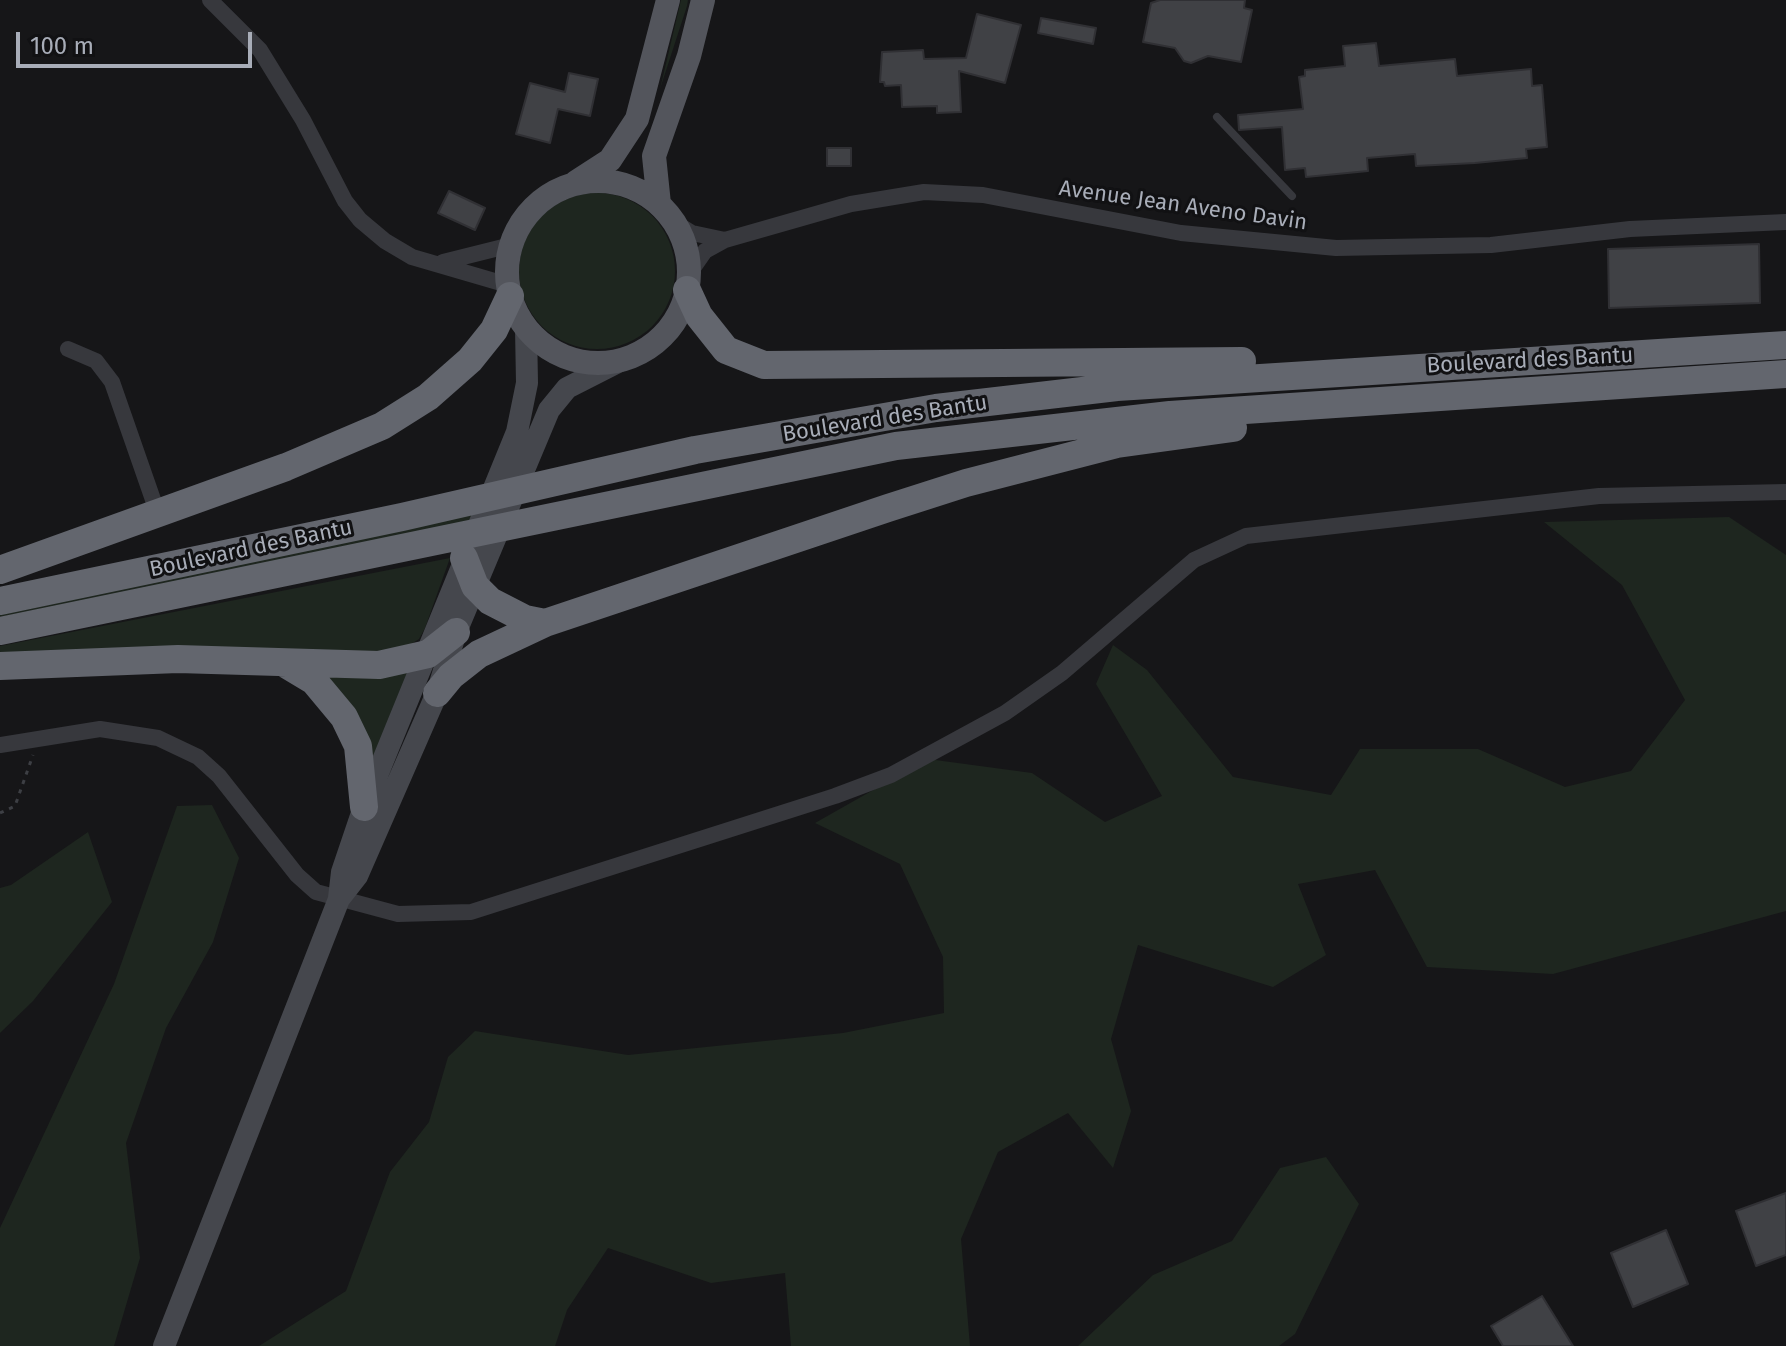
<!DOCTYPE html>
<style>
body{margin:0}
#map{position:relative;width:1786px;height:1346px;overflow:hidden;background:#161618;font-family:"Fira Sans",sans-serif}
canvas{display:block}
.scale{position:absolute;left:16px;top:32px;width:236px;height:36px;box-sizing:border-box;border:4px solid #a8adb8;border-top:0;padding-left:10px;font-size:24px;line-height:28px;white-space:nowrap;color:#a8adb8;-webkit-text-stroke:6px #111113;paint-order:stroke}
</style>
<div id="map">
<canvas width="1786" height="1346"></canvas>
<div class="scale">100 m</div>
</div>
<script>
const g = document.querySelector('canvas').getContext('2d');
g.lineJoin = 'round';
function fill(path, color) { g.fillStyle = color; g.fill(path, 'evenodd'); }
const shape = rows => new Path2D(rows.map(r => 'M' + r).join(''));
function trace(path, color, width, dash) { g.strokeStyle = color; g.lineWidth = width; g.lineCap = dash ? 'butt' : 'round'; g.setLineDash(dash || []); g.stroke(path); }
function drawText(font, color, halo, rows, align = 'center') {
  g.font = font + ' "Fira Sans",sans-serif'; g.lineWidth = 6; g.setLineDash([]); g.textBaseline = 'middle'; g.strokeStyle = halo; g.fillStyle = color; for (const [text, x, y, turn = 0] of rows) {
    g.save(); g.translate(x, y); g.rotate((+turn || 0) * Math.PI / 180); g.textAlign = isNaN(turn) ? turn : align; if (halo) g.strokeText(text, 0, 0); g.fillText(text, 0, 0); g.restore();
  }
}
fill(shape([
 [681,0,688,0,687,6,660,89],
 '519 271a78 78 0 1 1 156 0a78 78 0 1 1-156 0Z',
 [480,510,474,525,0,622,0,610],
 [1729,517,1786,555,1786,911,1553,974,1427,967,1375,870,1298,884,1326,955,1273,987,1138,945,1111,1039,1131,1111,1113,1168,1068,1113,998,1152,961,1239,970,1346,791,1346,785,1273,711,1283,608,1248,567,1310,555,1346,259,1346,346,1291,390,1172,429,1122,448,1057,475,1031,628,1055,843,1033,944,1013,943,957,900,864,815,823,928,759,1032,773,1105,822,1162,796,1096,684,1113,645,1147,670,1233,777,1331,795,1360,749,1478,749,1565,787,1631,771,1685,700,1622,585,1544,522],
 [450,558,425,628,419,639,397,653,0,656,0,646],
 [409,670,371,766,313,671],
 [212,805,239,858,213,942,166,1028,126,1143,140,1258,114,1346,0,1346,0,1228,114,984,177,806],
 [88,832,112,902,33,1001,0,1033,0,888,11,885],
 [1326,1157,1359,1204,1295,1334,1279,1346,1078,1346,1153,1275,1232,1241,1280,1168]
]), '#1e261f');
const building = shape([
 [1160,0,1245,0,1244,8,1252,10,1241,62,1208,56,1191,63,1184,61,1175,48,1143,42,1151,3,1160,0],
 [977,14,1021,25,1005,83,959,71,961,112,937,113,937,106,902,107,901,85,885,86,884,82,880,82,882,52,923,50,924,59,966,58,977,14],
 [1041,18,1096,28,1093,44,1038,33,1041,18],
 [1376,43,1379,66,1455,59,1457,76,1531,69,1532,86,1542,85,1547,147,1526,149,1527,158,1475,163,1416,166,1415,154,1367,158,1368,171,1306,177,1305,168,1285,170,1282,127,1239,130,1238,115,1303,109,1299,77,1305,76,1305,70,1345,66,1343,46,1376,43],
 [569,73,598,79,590,116,558,109,550,143,516,134,530,83,565,92,569,73],
 [827,148,851,148,851,166,827,166,827,148],
 [449,191,485,208,475,230,438,213,449,191],
 [1759,244,1760,303,1609,308,1608,249,1759,244],
 [1786,1193,1786,1255,1756,1266,1736,1211,1786,1193],
 [1666,1230,1688,1284,1633,1307,1611,1253,1666,1230],
 [1542,1296,1573,1346,1503,1346,1491,1326,1542,1296]
]);
fill(building, '#404145');
trace(building, '#303034', 2);
trace(shape([
 [0,813,15,806,33,755]
]), '#3d3f44', 3, [4, 6]);
trace(shape([
 [1217,117,1292,196]
]), '#37383d', 8);
trace(shape([
 [210,0,260,50,303,120,345,201,360,220,385,241,412,257,508,285],
 [674,222,692,233,725,240],
 [443,262,511,245],
 [689,274,705,251,725,240,851,204,924,192,983,195,1181,233,1336,248,1491,245,1630,229,1786,222],
 [68,349,96,361,112,382,158,514],
 [0,745,100,729,158,738,198,757,219,776,297,875,316,892,398,914,471,912,835,796,891,775,1005,713,1062,673,1194,560,1246,536,1599,496,1786,492]
]), '#37383d', 16);
trace(shape([
 [339,898,342,872,364,807,517,432,527,383,526,328],
 [164,1346,339,899,357,876,437,693,456,632,549,410,567,388,624,359]
]), '#45474d', 22);
trace(shape([
 '507 272a91 91 0 1 1 182 0a91 91 0 1 1-182 0Z',
 [576,182,610,160,637,119,668,0],
 [659,204,654,156,689,56,703,0]
]), '#53555c', 24);
trace(shape([
 [687,290,699,316,726,350,764,365,1242,361],
 [464,558,475,586,490,601,525,619,545,623],
 [0,570,286,467,382,426,428,397,470,360,494,330,510,296],
 [0,601,402,517,695,450,936,408,1117,387,1786,345],
 [0,631,896,446,1170,415,1786,374],
 [284,663,314,681,344,717,358,746,364,807],
 [0,666,178,659,379,665,428,654,456,632],
 [437,693,451,676,479,654,545,623,888,508,966,483,1117,444,1233,428]
]), '#63666e', 28);
drawText('22px', '#a8adb8', '#111113', [
 ["Avenue Jean Aveno Davin",1183,206,8],
 ["Boulevard des Bantu",1530,361,-3],
 ["Boulevard des Bantu",885,419,-9],
 ["Boulevard des Bantu",251,549,-12]
]);
</script>
